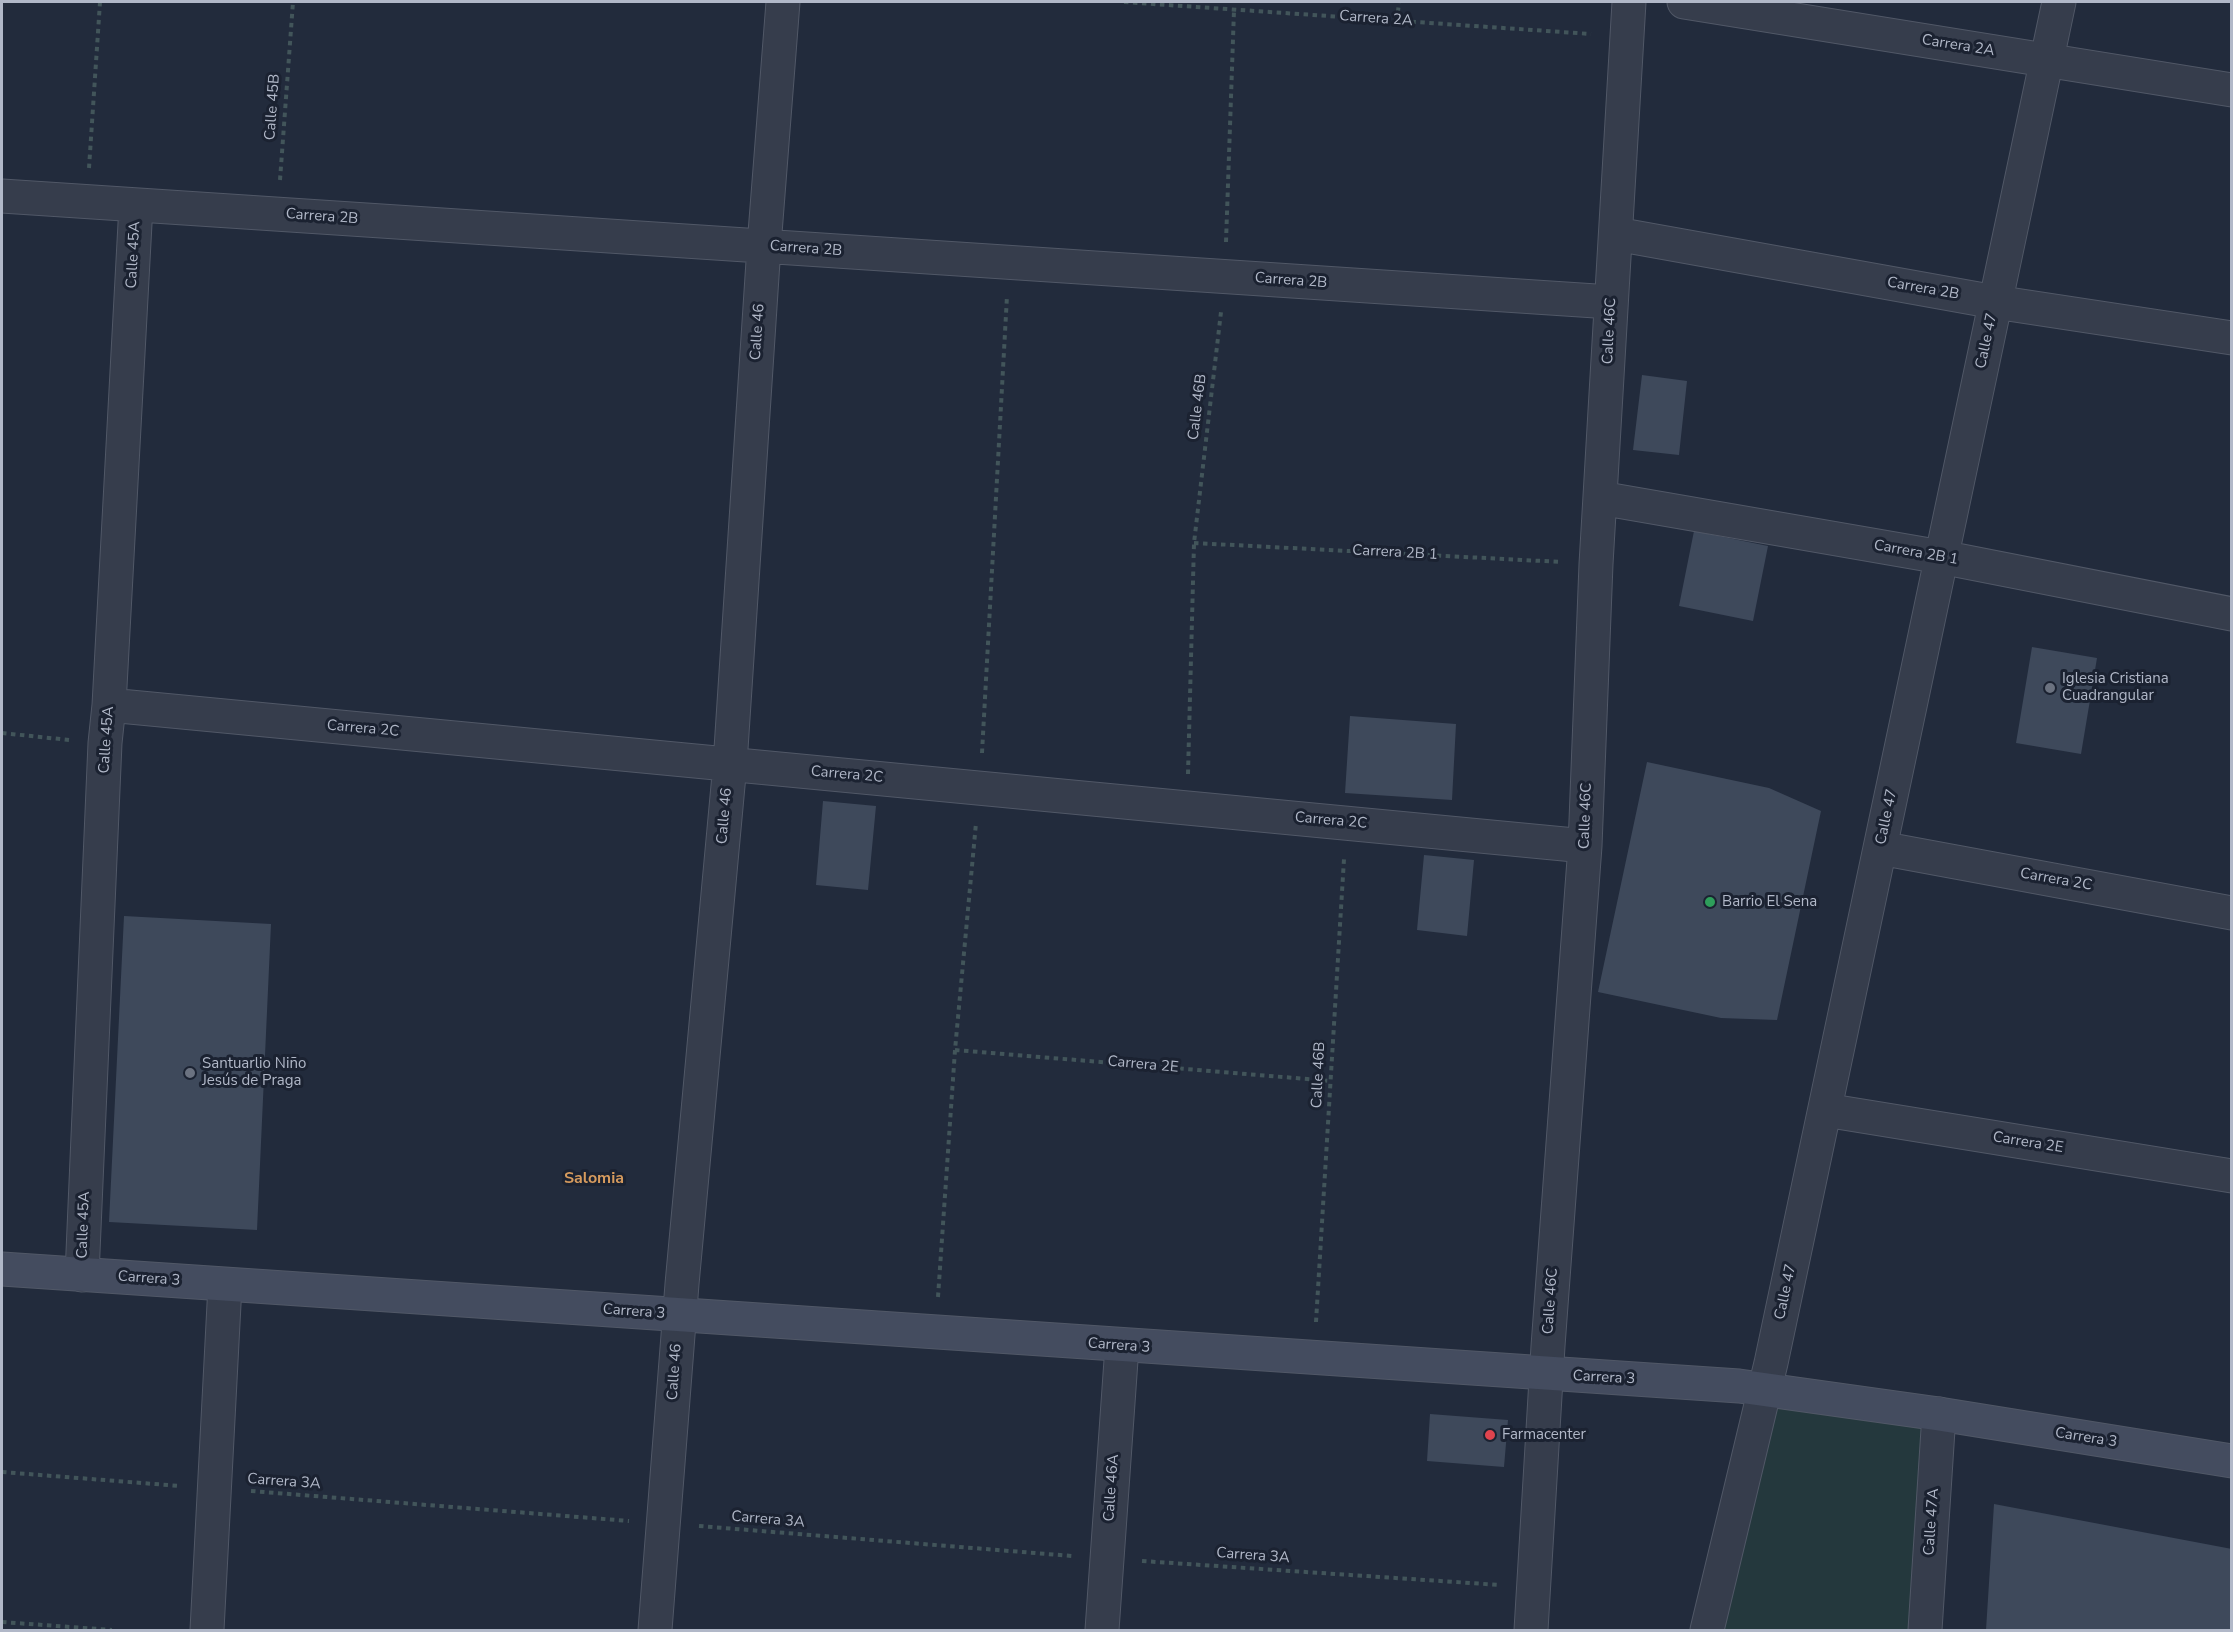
<!DOCTYPE html>
<meta charset="utf-8">
<style>
body{margin:0}
#map{position:relative;width:2233px;height:1632px;overflow:hidden;background:#222b3c;font-family:"Nunito Sans",sans-serif}
canvas{display:block}
.frame{position:absolute;inset:0;border:3px solid #b1b8c8;pointer-events:none}
</style>
<div id="map">
<canvas width="2233" height="1632"></canvas>
<div class="frame"></div>
</div>
<script>
const g = document.querySelector('canvas').getContext('2d');
g.lineJoin = 'round';
function fill(path, color) { g.fillStyle = color; g.fill(path, 'evenodd'); }
const shape = rows => new Path2D(rows.map(r => 'M' + r).join(''));
function trace(path, color, width, dash) { g.strokeStyle = color; g.lineWidth = width; g.lineCap = dash ? 'butt' : 'round'; g.setLineDash(dash || []); g.stroke(path); }
function drawText(font, color, halo, rows, align = 'center') {
  g.font = font + ' "Nunito Sans",sans-serif'; g.lineWidth = 6; g.setLineDash([]); g.textBaseline = 'middle'; g.strokeStyle = halo; g.fillStyle = color; for (const [text, x, y, turn = 0] of rows) {
    g.save(); g.translate(x, y); g.rotate((+turn || 0) * Math.PI / 180); g.textAlign = isNaN(turn) ? turn : align; if (halo) g.strokeText(text, 0, 0); g.fillText(text, 0, 0); g.restore();
  }
}
fill(shape([
 [1765,1389,1939,1414,1925,1630,1707,1630]
]), '#24383d');
fill(shape([
 [1642,375,1687,381,1679,455,1633,450],
 [1694,531,1768,546,1753,621,1679,606],
 [2032,647,2097,658,2081,754,2016,743],
 [1350,716,1456,724,1452,800,1345,793],
 [1647,762,1769,788,1821,811,1777,1020,1721,1018,1598,992],
 [823,801,876,806,868,890,816,885],
 [1424,855,1474,860,1467,936,1417,930],
 [124,916,271,924,257,1230,109,1222],
 [1430,1414,1508,1420,1504,1467,1427,1461],
 [1994,1504,2232,1549,2232,1630,1986,1630]
]), '#3e495b');
const street = shape([
 [1684,2,2232,90],
 [2,196,1611,302],
 [1616,234,1995,302,2232,338],
 [1600,498,1941,557,2232,614],
 [109,705,1585,846],
 [1880,848,2232,913],
 [1825,1110,2232,1176],
 [82,1275,105,743,109,705,136,205],
 [207,1630,225,1285],
 [655,1630,682,1284,730,764,764,246,783,2],
 [1102,1630,1122,1346],
 [1531,1630,1548,1346,1585,846,1596,564,1629,2],
 [1707,1630,1771,1363,2059,2],
 [1925,1630,1939,1414]
]);
const secondary = shape([
 [2,1269,1739,1386,1939,1414,2232,1461]
]);
trace(street, '#515867', 35);
trace(secondary, '#515867', 35);
trace(shape([
 [1124,2,1591,34],
 [1397,21,1399,2],
 [89,168,100,2],
 [280,180,293,2],
 [1226,242,1234,10],
 [1194,543,1562,562],
 [2,733,69,740],
 [982,753,1007,296],
 [1188,774,1194,543,1221,312],
 [955,1050,1331,1081],
 [938,1297,955,1050,976,823],
 [1316,1322,1344,859],
 [2,1472,180,1486],
 [251,1491,629,1521],
 [699,1526,1072,1556],
 [1142,1561,1500,1585],
 [2,1622,112,1630]
]), '#42555a', 4, [4.5, 4.5]);
trace(street, '#363d4c', 33);
trace(secondary, '#444c5f', 33);
for (const [x, y, r, color] of [
 [2050,688,6,"#6b7280"],
 [1710,902,6,"#2e9e5b"],
 [190,1073,6,"#6b7280"],
 [1490,1435,6,"#e0444e"]
]) { const dot = new Path2D(); dot.arc(x, y, r, 0, 2 * Math.PI); g.fillStyle = color; g.fill(dot); trace(dot, '#1b2231', 2); }
drawText('15px', '#b1b8c8', '#1b2231', [
 ["Carrera 2A",1376,19,4],
 ["Carrera 2A",1958,46,9],
 ["Calle 45B",273,107,-86],
 ["Carrera 2B",322,217,4],
 ["Carrera 2B",806,249,4],
 ["Calle 45A",134,255,-87],
 ["Carrera 2B",1291,281,4],
 ["Carrera 2B",1923,289,10],
 ["Calle 46C",1610,331,-87],
 ["Calle 46",758,332,-86],
 ["Calle 47",1987,341,-78],
 ["Calle 46B",1198,407,-83],
 ["Carrera 2B 1",1395,553,3],
 ["Carrera 2B 1",1916,553,10],
 ["Carrera 2C",363,729,5],
 ["Calle 45A",107,740,-86],
 ["Carrera 2C",847,775,5],
 ["Calle 46",725,816,-85],
 ["Calle 46C",1586,816,-88],
 ["Calle 47",1887,817,-78],
 ["Carrera 2C",1331,821,5],
 ["Carrera 2C",2056,880,10],
 ["Carrera 2E",1143,1065,5],
 ["Calle 46B",1319,1075,-87],
 ["Carrera 2E",2028,1143,9],
 ["Calle 45A",84,1225,-88],
 ["Carrera 3",149,1279,4],
 ["Calle 47",1786,1292,-78],
 ["Calle 46C",1551,1301,-86],
 ["Carrera 3",634,1312,4],
 ["Carrera 3",1119,1346,4],
 ["Calle 46",675,1372,-86],
 ["Carrera 3",1604,1378,3],
 ["Carrera 3",2086,1438,9],
 ["Carrera 3A",284,1482,4],
 ["Calle 46A",1112,1488,-86],
 ["Carrera 3A",768,1520,5],
 ["Calle 47A",1932,1522,-86],
 ["Carrera 3A",1253,1556,4]
]);
drawText('15px', '#b1b8c8', '#1b2231', [
 ["Iglesia Cristiana",2062,679],
 ["Cuadrangular",2062,696],
 ["Barrio El Sena",1722,902],
 ["Santuarlio Niño",202,1064],
 ["Jesús de Praga",202,1081],
 ["Farmacenter",1502,1435]
], 'left');
drawText('bold 16px', '#d69b5e', '#1b2231', [
 ["Salomia",594,1179]
]);
</script>
